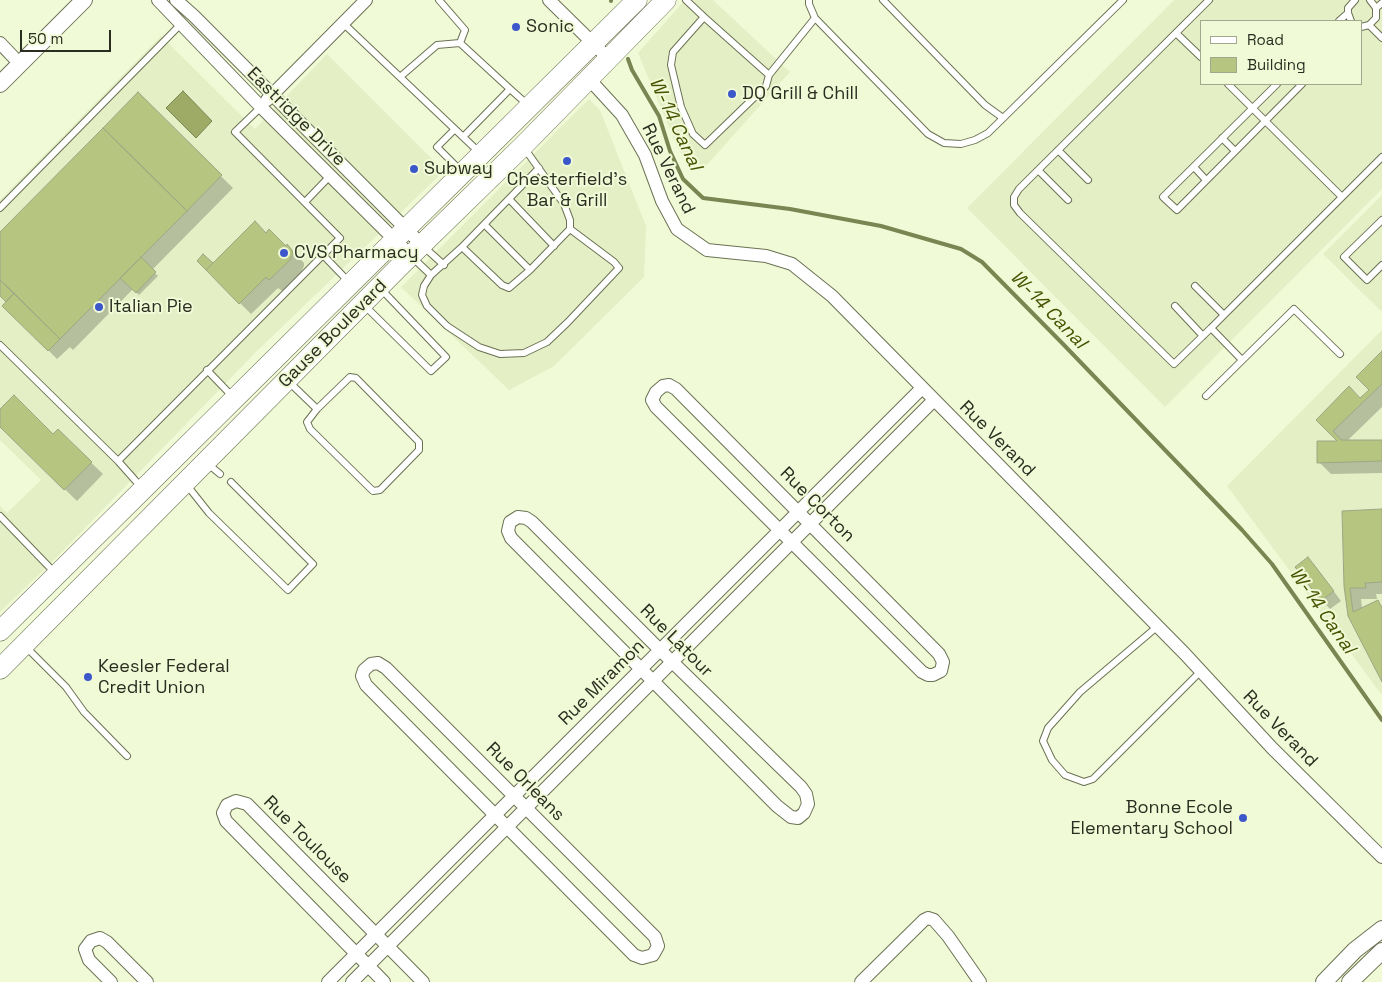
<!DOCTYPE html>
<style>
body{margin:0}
#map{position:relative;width:1382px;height:982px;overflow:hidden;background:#f1fad7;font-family:"Space Grotesk",sans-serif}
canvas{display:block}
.legend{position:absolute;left:1200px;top:20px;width:162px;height:65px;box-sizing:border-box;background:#f1fad7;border:1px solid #a1a88e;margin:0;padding:6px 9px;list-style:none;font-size:15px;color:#2a2d20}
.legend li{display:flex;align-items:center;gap:10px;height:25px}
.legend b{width:25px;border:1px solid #a1a88e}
.scale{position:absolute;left:20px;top:30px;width:91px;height:22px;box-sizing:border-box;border:2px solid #2a2d20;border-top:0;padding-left:6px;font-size:15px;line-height:18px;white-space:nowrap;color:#2a2d20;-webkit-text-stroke:4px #f1fad7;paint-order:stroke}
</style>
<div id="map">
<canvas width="1382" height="982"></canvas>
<ul class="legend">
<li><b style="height:6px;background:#fff"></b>Road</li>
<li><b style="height:14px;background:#b6c580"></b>Building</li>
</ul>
<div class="scale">50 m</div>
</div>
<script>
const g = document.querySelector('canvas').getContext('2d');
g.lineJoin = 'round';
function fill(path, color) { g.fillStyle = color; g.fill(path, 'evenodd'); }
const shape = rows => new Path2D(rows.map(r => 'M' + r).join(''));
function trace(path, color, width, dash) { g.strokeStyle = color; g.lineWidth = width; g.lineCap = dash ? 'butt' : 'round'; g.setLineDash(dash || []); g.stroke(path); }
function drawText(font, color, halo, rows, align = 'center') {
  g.font = font + ' "Space Grotesk",sans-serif'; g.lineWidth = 4; g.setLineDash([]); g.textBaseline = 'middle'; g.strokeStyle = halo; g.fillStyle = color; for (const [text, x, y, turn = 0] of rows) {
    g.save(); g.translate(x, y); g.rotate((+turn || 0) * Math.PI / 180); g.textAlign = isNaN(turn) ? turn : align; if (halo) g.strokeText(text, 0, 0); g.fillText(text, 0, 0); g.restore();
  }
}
fill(shape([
 [685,0,713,0,790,72,705,167,684,157,678,149,638,53],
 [1174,0,1382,0,1382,189,1165,407,967,208],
 [1201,21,1361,21,1361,84,1201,84],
 [161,36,255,129,327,54,444,171,256,352,54,560,0,612,0,506,7,513,41,480,0,440,0,200],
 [589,99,600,110,646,226,644,277,554,366,509,390,401,287],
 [1382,195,1382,312,1323,254],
 [1382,330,1382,693,1381,694,1227,486]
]), '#e4efc5');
const water = shape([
 [183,91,212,121,196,138,166,108,183,91]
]);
fill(water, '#9dab67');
trace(water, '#7a8552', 1);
fill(shape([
 [138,94,233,188,152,270,158,276,139,295,133,289,73,350,70,347,57,359,4,306,8,302,0,294,0,233],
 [266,234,286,248,287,246,304,263,304,266,301,272,282,291,278,288,251,314,198,261,213,265],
 [1382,353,1382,407,1347,441,1382,441,1382,473,1331,474,1319,462,1340,442,1318,420,1360,399,1371,390],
 [0,410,53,436,58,431,103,474,77,501,0,426],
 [1382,510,1382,594,1376,594,1377,599,1361,599,1362,609,1378,602,1382,606,1382,679,1349,615,1345,586],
 [1308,559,1316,567,1341,601,1330,609,1322,600]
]), '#0003');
trace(shape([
 [611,0,611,1],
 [628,59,632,70,659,116,670,151,683,179,703,198,790,209,881,226,961,249,982,262,1063,344,1242,530,1272,564,1382,720]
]), '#7a8552', 4);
const building = shape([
 [138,92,222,175,187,211,103,128,138,92],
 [103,128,187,211,60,339,0,280,0,232,103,128],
 [255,221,266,233,269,229,286,246,287,244,292,250,293,254,290,260,269,280,266,277,239,304,206,270,255,221],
 [203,254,213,263,206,270,197,261,203,254],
 [141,257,156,272,136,293,120,278,141,257],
 [0,280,14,293,6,302,0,296,0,280],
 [14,293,60,339,48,351,2,306,14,293],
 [1382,351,1382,384,1333,431,1341,440,1382,440,1382,461,1317,463,1317,441,1337,441,1316,420,1349,386,1360,398,1369,390,1356,377,1382,351],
 [14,395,53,434,58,429,92,462,64,490,0,427,0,409,14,395],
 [1382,509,1382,582,1365,583,1366,588,1350,588,1353,612,1378,600,1382,608,1382,682,1348,616,1344,586,1342,511,1382,509],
 [1308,557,1334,591,1321,601,1295,567,1308,557]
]);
fill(building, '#b6c580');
trace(building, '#9ea686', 1);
const service = shape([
 [439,0,465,30,460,43,510,89],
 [686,0,704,17,769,75,766,86,705,145,693,134,681,107,671,65,673,52,704,17],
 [809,0,809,4,815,18,928,134,944,143,961,144,975,140,988,133,1123,0],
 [883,0,985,105,1003,118],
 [1209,0,1019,189,1014,197,1014,205,1020,213,1174,364,1211,328,1242,360],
 [1376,8,1382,3],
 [1339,21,1348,13],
 [1351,21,1348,13,1348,8,1355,0],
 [343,23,480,153],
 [1369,25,1382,38],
 [1361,27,1369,25,1376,18,1376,8,1370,0],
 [1176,33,1201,57],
 [769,75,815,18],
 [400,77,437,45,460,43],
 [1228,84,1342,197],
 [1277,84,1163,197,1177,210,1302,84],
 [455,129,437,147,461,171],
 [463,137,510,89,528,105],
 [1222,138,1235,151],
 [1058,150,1088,180],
 [1194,167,1206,180],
 [1038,170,1068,200],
 [509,199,554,246],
 [305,202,330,176],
 [0,208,180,25],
 [1382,220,1344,257,1367,280,1382,265],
 [485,225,530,270],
 [424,247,444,265],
 [462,247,502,285,509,288,530,270,570,229,570,220,564,204,525,149],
 [323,255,348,281],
 [412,257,431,275,424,286,422,295,427,306,447,326,479,347,500,354,524,353,547,342,568,322,619,268,614,262,570,229],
 [431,275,462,247,539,168],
 [1195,286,1224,315],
 [364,305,431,371,446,357,380,288],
 [1175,306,1203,336],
 [1211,328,1382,157],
 [0,345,118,461,142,488],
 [207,370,232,396],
 [289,382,317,409,307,422,310,429,373,491,380,490,419,450,419,442,356,378,350,377,317,409],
 [1206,396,1294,309,1340,354],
 [118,461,340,238,235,132,261,107],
 [208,464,220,474],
 [186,484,209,513,288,590,313,564,231,482],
 [0,516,55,573],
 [1158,626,1080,692,1048,728,1043,741,1052,760,1065,775,1084,782,1093,779,1201,671],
 [26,647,66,687,84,712,127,756]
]);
const minor = shape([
 [158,0,261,107,411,256],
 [176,0,194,16,422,245],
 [549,0,608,58],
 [0,43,20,64],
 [589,79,622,115,645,155,662,201,677,229,707,250,766,256,792,264,832,296,1185,654,1272,748,1382,857],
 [267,100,366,0],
 [669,385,676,389,939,654,943,662,941,671,933,675,928,675,922,672,656,407,652,400,656,392,663,386,669,385],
 [518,517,526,518,532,522,660,650,801,787,806,794,808,804,804,813,798,818,791,817,777,806,511,538,508,531,510,522,518,517],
 [378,663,386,668,655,937,658,946,653,955,642,958,634,955,366,685,362,676,364,670,371,664,378,663],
 [111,982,89,960,85,949,91,941,100,938,107,942,147,982],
 [328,982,922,388],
 [352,982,934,400],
 [384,982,226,821,223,813,227,805,236,801,247,804,423,982],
 [861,982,924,920,928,918,934,920,948,936,980,982]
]);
const tertiary = shape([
 [0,84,84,0],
 [1324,982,1355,950,1382,929],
 [1350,982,1382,951]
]);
const primary = shape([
 [0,631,637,0],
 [0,669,401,265,523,146,666,0]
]);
trace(service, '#6b7254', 8);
trace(minor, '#6b7254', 14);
trace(tertiary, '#6b7254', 18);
trace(primary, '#6b7254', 21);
trace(service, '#fff', 6);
trace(minor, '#fff', 12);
trace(tertiary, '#fff', 16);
trace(primary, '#fff', 20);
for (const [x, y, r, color] of [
 [516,27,5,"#3b57c9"],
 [732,94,5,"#3b57c9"],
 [567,161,5,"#3b57c9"],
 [414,169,5,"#3b57c9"],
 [284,253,5,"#3b57c9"],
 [99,307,5,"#3b57c9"],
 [88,677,5,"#3b57c9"],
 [1243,818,5,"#3b57c9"]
]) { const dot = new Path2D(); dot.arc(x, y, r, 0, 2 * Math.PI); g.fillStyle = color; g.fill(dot); trace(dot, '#f1fad7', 2); }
drawText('18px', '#2a2d20', '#f1fad7', [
 ["Sonic",526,27],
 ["DQ Grill & Chill",742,94],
 ["Subway",424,169],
 ["Chesterfield's",567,180,"center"],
 ["Bar & Grill",567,201,"center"],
 ["CVS Pharmacy",294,253],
 ["Italian Pie",109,307],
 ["Keesler Federal",98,667],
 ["Credit Union",98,688],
 ["Bonne Ecole",1233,808,"right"],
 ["Elementary School",1233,829,"right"]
], 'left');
drawText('18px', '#2a2d20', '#f1fad7', [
 ["Eastridge Drive",296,117,45],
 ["Rue Verand",668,169,64],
 ["Gause Boulevard",333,334,-45],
 ["Rue Verand",997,439,45],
 ["Rue Corton",817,505,45],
 ["Rue Latour",676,641,45],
 ["Rue Miramon",602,683,-45],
 ["Rue Verand",1280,729,46],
 ["Rue Orleans",525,782,45],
 ["Rue Toulouse",307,840,45]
]);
drawText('italic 19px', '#475300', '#f1fad7', [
 ["W-14 Canal",675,124,65],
 ["W-14 Canal",1048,310,46],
 ["W-14 Canal",1322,611,55]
]);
</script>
